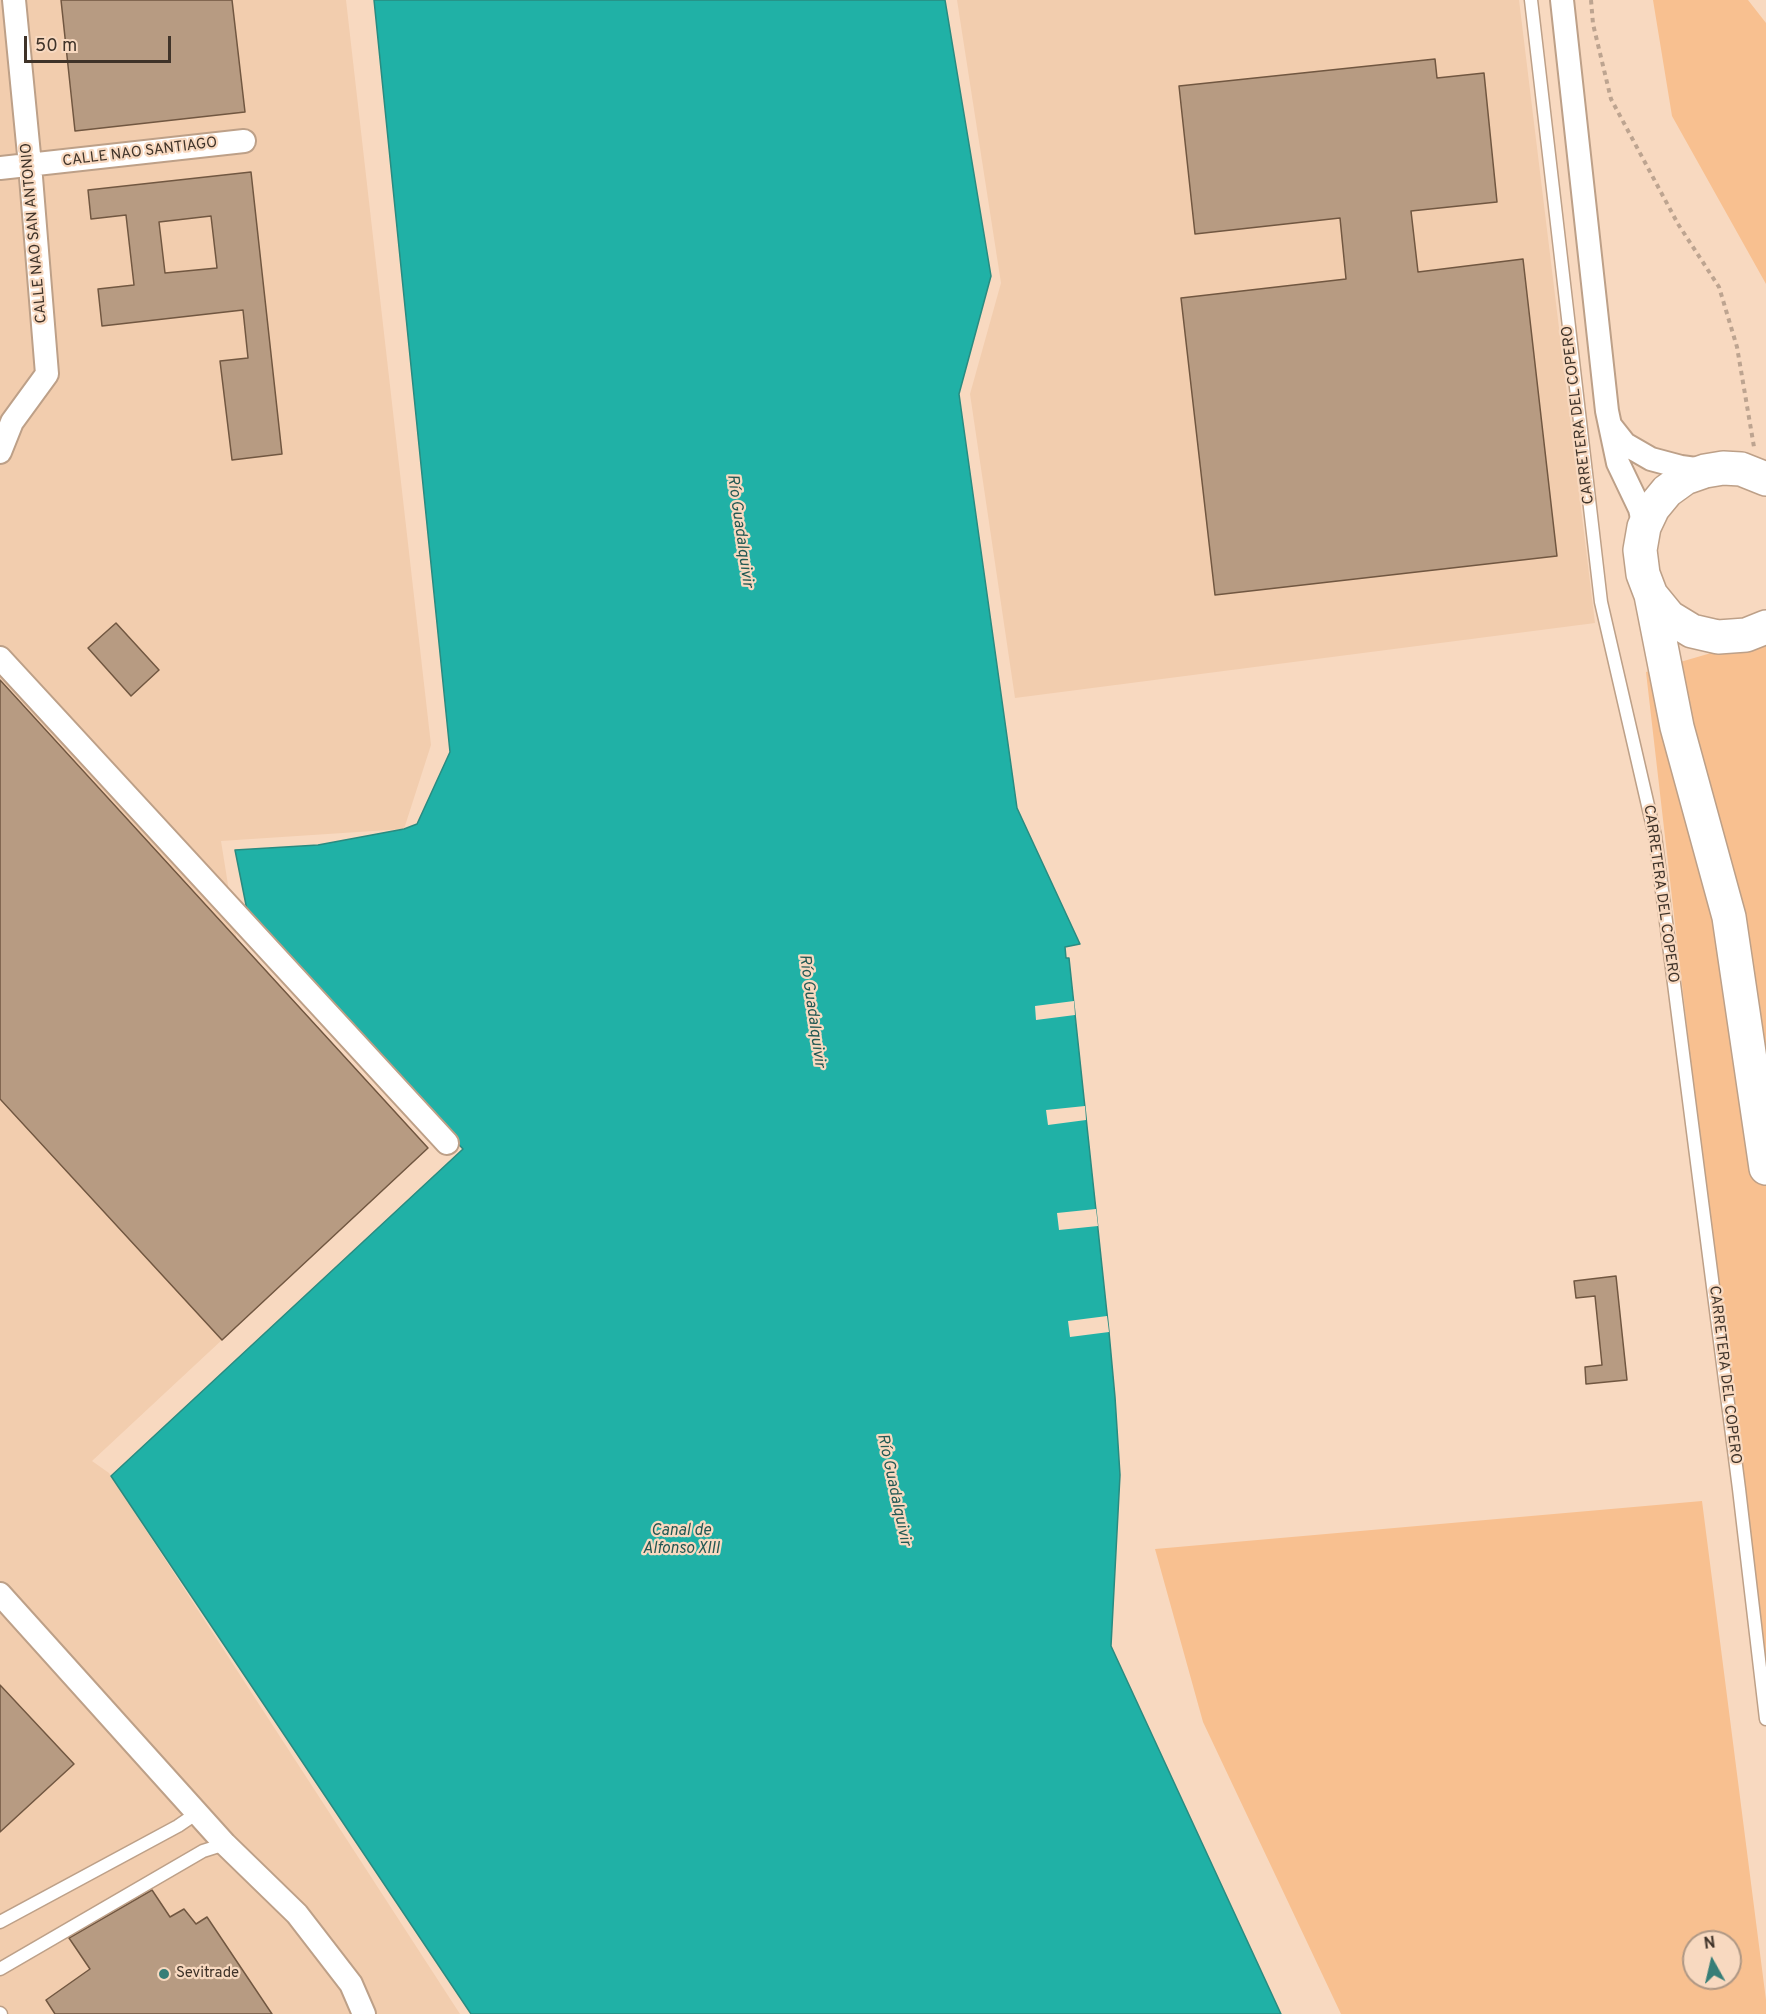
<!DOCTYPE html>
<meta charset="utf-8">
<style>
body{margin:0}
#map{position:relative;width:1766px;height:2014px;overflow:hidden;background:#f8d9c0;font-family:Overpass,sans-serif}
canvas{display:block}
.north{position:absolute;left:1682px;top:1930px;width:60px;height:60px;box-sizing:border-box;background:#f8d9c0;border:2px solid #ae9784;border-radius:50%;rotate:352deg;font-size:16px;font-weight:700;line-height:24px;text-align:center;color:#3f3329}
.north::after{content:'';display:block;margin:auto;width:21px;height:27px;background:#377e77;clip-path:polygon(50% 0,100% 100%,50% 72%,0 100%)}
.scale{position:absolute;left:24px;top:36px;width:147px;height:27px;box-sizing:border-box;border:3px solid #3f3329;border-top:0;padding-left:8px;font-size:18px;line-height:21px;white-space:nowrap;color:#3f3329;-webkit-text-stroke:4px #f8d9c0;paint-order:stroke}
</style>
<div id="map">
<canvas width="1766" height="2014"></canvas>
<div class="north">N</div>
<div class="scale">50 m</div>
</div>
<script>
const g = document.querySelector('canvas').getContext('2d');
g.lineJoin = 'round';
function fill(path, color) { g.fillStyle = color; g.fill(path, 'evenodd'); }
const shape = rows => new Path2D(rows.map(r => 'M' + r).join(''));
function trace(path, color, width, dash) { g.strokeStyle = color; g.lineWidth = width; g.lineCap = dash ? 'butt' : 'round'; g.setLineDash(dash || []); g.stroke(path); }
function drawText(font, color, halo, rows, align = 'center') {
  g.font = font + ' Overpass,sans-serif'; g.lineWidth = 4.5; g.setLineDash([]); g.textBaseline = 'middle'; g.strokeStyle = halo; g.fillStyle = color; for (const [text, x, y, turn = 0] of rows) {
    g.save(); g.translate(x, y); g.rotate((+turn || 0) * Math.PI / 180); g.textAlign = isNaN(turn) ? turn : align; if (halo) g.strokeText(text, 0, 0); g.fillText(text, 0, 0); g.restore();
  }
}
fill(shape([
 [0,0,346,0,431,745,404,829,221,841,237,941,428,1148,92,1461,109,1473,460,2014,0,2014],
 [957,0,1519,0,1595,623,1015,698,970,394,1001,283]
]), '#f2cdae');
fill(shape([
 [1653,0,1748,0,1766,23,1766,284,1672,116],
 [1766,637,1766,1713,1646,672],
 [1702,1501,1766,2000,1766,2014,1341,2014,1203,1722,1155,1549],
 [1694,1942,1730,1942,1730,1978,1694,1978]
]), '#f8c090');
const water = shape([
 [374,0,945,0,991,276,959,394,1017,808,1080,944,1065,947,1066,958,1069,958,1109,1332,1115,1397,1120,1475,1111,1646,1281,2014,471,2014,111,1476,463,1149,343,1023,254,945,235,850,318,845,404,829,417,824,450,752,374,0]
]);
fill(water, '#20b1a6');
trace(water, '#298b80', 1.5);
fill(shape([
 [1074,1001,1075,1015,1036,1020,1035,1006],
 [1085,1106,1086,1120,1048,1125,1046,1110],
 [1096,1209,1098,1226,1059,1230,1057,1213],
 [1107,1316,1109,1332,1070,1337,1068,1321]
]), '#f8d9c0');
const building = shape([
 [61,0,232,0,245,112,75,131,61,0],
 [1435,59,1437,78,1484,73,1497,202,1411,211,1418,272,1523,259,1557,556,1215,595,1181,298,1346,279,1340,218,1195,234,1179,86,1435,59],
 [251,172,282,454,232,460,220,361,248,358,243,310,102,326,98,289,134,285,126,215,91,219,88,190,251,172],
 [211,216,217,268,165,273,159,222,211,216],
 [116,623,159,670,131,696,88,648,116,623],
 [0,680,428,1148,222,1340,0,1099,0,680],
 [1616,1276,1627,1380,1586,1384,1585,1367,1602,1365,1595,1296,1576,1298,1574,1281,1616,1276],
 [0,1685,74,1764,0,1832,0,1685],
 [152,1890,170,1917,184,1909,196,1924,207,1917,272,2014,55,2014,46,2000,90,1969,69,1938,152,1890]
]);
fill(building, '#b79b82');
trace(building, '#715741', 1.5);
const service = shape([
 [1531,0,1601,602,1655,836,1739,1489,1766,1719],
 [0,1922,178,1826,197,1813],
 [0,1969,203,1851,225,1844],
 [0,2013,1,2014]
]);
const minor = shape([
 [1562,0,1607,411,1618,463,1640,509,1644,527],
 [0,168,244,141],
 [1610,425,1625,444,1651,459,1681,467,1703,470],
 [0,452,12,422,47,374,30,165,14,0],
 [0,658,447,1143],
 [0,1594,225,1844,297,1914,351,1984,364,2014]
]);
const secondary = shape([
 [1766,479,1741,469,1723,468,1705,471,1685,478,1667,491,1653,508,1644,527,1640,550,1643,574,1651,595,1669,617,1692,631,1718,637,1746,635,1766,627],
 [1651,595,1677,727,1729,917,1766,1168]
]);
trace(service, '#bda088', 15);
trace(minor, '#bda088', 26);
trace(secondary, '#bda088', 36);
trace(shape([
 [1591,0,1593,24,1611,99,1678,224,1719,287,1737,347,1754,447]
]), '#bda490', 4, [4.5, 4.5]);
trace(service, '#fff', 12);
trace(minor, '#fff', 22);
trace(secondary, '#fff', 33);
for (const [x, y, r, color] of [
 [164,1974,6,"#377e77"]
]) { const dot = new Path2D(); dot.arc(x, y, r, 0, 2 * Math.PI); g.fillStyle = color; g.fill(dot); trace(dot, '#f8d9c0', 2); }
drawText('15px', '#3f3329', '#f8d9c0', [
 ["CALLE NAO SANTIAGO",140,153,-7],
 ["CALLE NAO SAN ANTONIO",35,233,-95],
 ["CARRETERA DEL COPERO",1579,415,-97],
 ["CARRETERA DEL COPERO",1660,894,82],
 ["CARRETERA DEL COPERO",1724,1375,83]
]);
drawText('15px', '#3f3329', '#f8d9c0', [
 ["Sevitrade",176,1974]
], 'left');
drawText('italic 16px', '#225853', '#f8d9c0', [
 ["Río Guadalquivir",739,531,82],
 ["Río Guadalquivir",811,1011,82],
 ["Río Guadalquivir",893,1490,78],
 ["Canal de",681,1532],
 ["Alfonso XIII",681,1550]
]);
</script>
